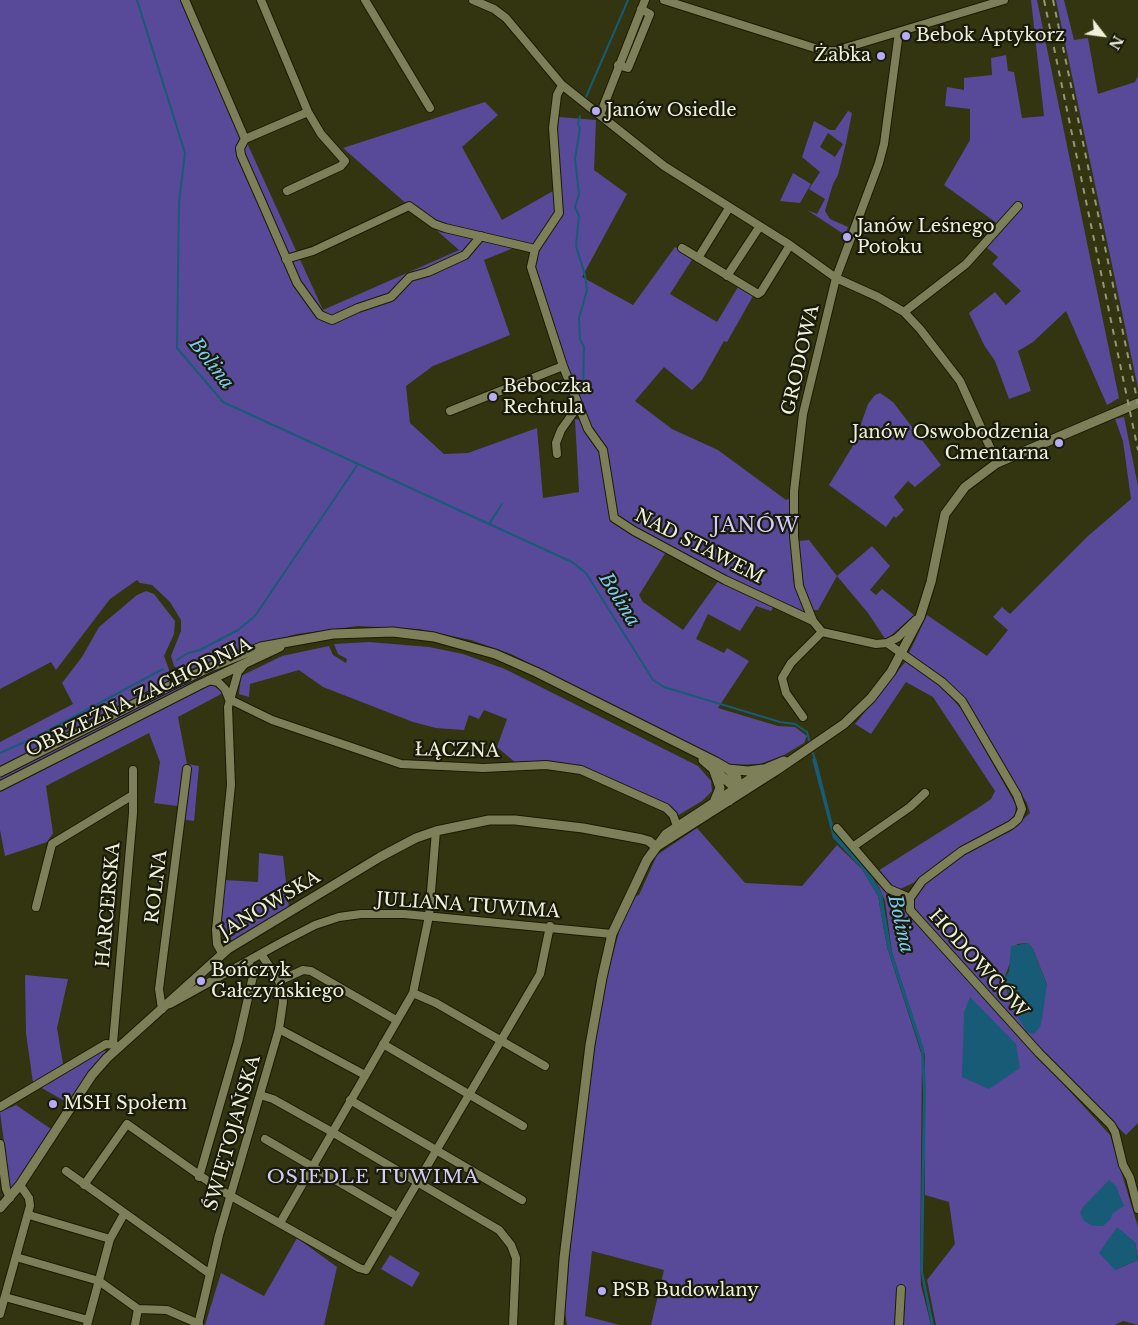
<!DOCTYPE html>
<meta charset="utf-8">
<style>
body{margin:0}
#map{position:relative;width:1138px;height:1325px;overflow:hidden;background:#333410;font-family:"Libre Baskerville",serif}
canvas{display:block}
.north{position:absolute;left:1078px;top:10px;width:50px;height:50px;-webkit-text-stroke:4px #1a1a0b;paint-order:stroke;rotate:120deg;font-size:14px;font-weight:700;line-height:20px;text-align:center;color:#eff1dc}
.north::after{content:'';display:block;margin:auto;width:18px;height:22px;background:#eff1dc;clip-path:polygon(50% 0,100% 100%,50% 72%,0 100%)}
</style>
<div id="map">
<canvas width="1138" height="1325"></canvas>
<div class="north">N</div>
</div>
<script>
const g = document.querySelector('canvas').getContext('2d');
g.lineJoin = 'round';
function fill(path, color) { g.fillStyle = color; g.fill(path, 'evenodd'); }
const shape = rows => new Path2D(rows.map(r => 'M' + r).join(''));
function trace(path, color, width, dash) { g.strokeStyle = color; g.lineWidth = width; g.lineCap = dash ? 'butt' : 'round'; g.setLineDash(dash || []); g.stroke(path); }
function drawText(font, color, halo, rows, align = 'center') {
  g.font = font + ' "Libre Baskerville",serif'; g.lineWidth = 4.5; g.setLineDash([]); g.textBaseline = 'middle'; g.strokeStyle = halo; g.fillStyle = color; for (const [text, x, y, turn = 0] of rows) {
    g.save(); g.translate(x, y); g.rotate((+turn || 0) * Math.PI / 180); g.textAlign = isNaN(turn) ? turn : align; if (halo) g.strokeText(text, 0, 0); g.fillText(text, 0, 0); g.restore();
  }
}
fill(shape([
 [0,0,182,0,323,310,459,250,343,148,485,102,498,115,462,147,502,220,553,191,559,117,596,120,594,170,627,194,582,277,633,305,675,247,693,258,670,294,717,322,738,287,753,296,727,342,724,341,702,380,692,390,664,367,635,401,672,429,718,450,786,500,791,498,793,580,807,616,804,622,774,606,771,611,756,606,740,631,708,614,696,639,724,653,727,648,749,661,718,708,778,726,795,727,807,736,804,743,784,755,760,764,725,765,674,735,511,654,471,640,419,629,358,626,297,634,235,651,182,673,174,666,171,656,181,631,181,620,170,602,152,585,140,583,137,580,110,599,56,670,51,662,0,689],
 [516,247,529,252,530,278,574,405,587,421,575,419,579,492,543,498,537,428,468,453,444,454,410,423,406,386,433,366,510,335,484,260],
 [666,552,719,580,683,630,643,602,639,595],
 [1031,0,1037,0,1119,398,1107,405,1066,311,1033,342,1018,351,1031,391,1009,399,995,361,984,345,969,313,995,292,1006,305,1021,291,992,264,998,257,985,246,998,224,944,185,970,140,970,109,945,106,947,87,964,90,964,78,992,75,991,58,1006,55,1008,71,1014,72,1022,118,1044,116],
 [1056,0,1064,0,1074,40,1088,38,1098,94,1135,82,1138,76,1138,388],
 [848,111,852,113,846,143,838,175,833,184,825,211,830,219,848,227,845,235,807,210,817,214,825,199,809,189,820,172,802,157,814,121,830,130,835,130],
 [828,133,843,144,835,157,820,147],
 [793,173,811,184,800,203,780,201],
 [880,393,893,402,941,465,915,487,908,481,894,497,904,510,896,518,894,516,886,527,829,485,854,444,868,404,875,395],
 [1124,417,1138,486,1138,1123,1126,1135,1044,1054,914,911,913,903,919,888,975,847,1009,832,1030,813,1027,803,943,679,909,653,927,615,987,656,1008,630,993,617,1002,607,1010,614,1088,536,1131,499,1123,441,1115,419],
 [1028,943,1033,949,1047,985,1010,1003,1004,979,1017,944],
 [809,540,837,576,872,546,890,566,870,590,876,595,882,589,914,615,886,640,868,613,837,576,818,610,811,610,802,584,798,541],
 [146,591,154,594,175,621,174,634,164,656,171,675,169,682,0,767,0,742,73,704,62,683,82,657,99,627,137,595],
 [369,642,429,647,463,654,505,669,698,766,711,781,712,791,702,801,677,816,669,807,599,775,529,761,516,763,497,747,507,719,484,710,479,719,469,715,464,730,436,728,413,722,323,687,299,670,250,684,249,697,239,694,241,676,282,656,329,646,333,655,346,663,347,659,338,654,334,644],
 [906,661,942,687,963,711,1016,805,1015,814,1009,822,959,848,913,883,898,890,893,898,1110,1135,1138,1227,1138,1259,1135,1242,1115,1270,1138,1260,1138,1325,1123,1321,1115,1325,936,1325,927,1280,955,1244,949,1202,925,1195,925,1055,892,952,885,901,873,874,981,806,991,799,995,791,933,697,906,682,871,734,855,724],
 [234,662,228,666,0,781,0,777,204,674],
 [212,684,223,693,178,717,187,764,199,766,194,821,182,819,185,807,154,803,160,762,149,733,46,786,53,833,47,842,5,856,0,830,0,792],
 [697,828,745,883,802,886,837,845,862,869,878,896,887,947,922,1056,920,1262,921,1285,931,1325,651,1325,664,1270,592,1251,585,1316,620,1325,567,1325,565,1312,573,1217,598,1022,605,981,622,922,636,896,639,895,657,855],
 [259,853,283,856,289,908,236,940,227,940,221,930,225,880,258,882],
 [25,975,68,979,57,1028,63,1064,33,1083,26,1033],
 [104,1050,106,1052,89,1072,68,1103,40,1087],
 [16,1105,51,1129,12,1189,10,1188,0,1112],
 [297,1238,337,1267,324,1325,205,1325,221,1273,264,1296],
 [390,1255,420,1273,412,1287,381,1269]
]), '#594999');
fill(shape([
 [816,758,835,833,870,872,882,894,892,952,924,1049,926,1091,923,1272,934,1325,931,1325,920,1269,923,1093,921,1051,887,947,878,896,862,869,833,838,812,759],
 [1028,943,1033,949,1047,985,1042,1019,1040,1027,1034,1034,1027,1032,1014,1011,1004,979,1009,971,1011,946],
 [970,997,1016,1044,1020,1068,989,1089,962,1077,964,1012],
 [1109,1180,1116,1186,1124,1206,1112,1214,1111,1219,1103,1226,1093,1226,1084,1221,1080,1213,1083,1207],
 [1117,1227,1135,1242,1138,1260,1115,1270,1099,1253]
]), '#185b76');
trace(shape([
 [137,0,185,153,179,203,177,348,223,402,572,562,586,573,653,680,664,687,780,722,795,724,807,732,810,743],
 [586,97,628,0],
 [580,116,578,124,580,129,575,159,579,194,575,207,579,216,576,246,585,275,587,290,579,318,580,339,584,347,583,391],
 [489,524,502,504],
 [177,660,188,653,200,650,238,630,255,616,358,464],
 [812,750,815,760],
 [0,753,36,737,163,669]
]), '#185b76', 2);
const minor = shape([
 [185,0,245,139,240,148,241,155,264,207,297,283,320,315,332,320,358,308,391,297,410,277,428,272,465,255,481,236],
 [261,0,308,112,321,134,345,161,341,166,287,191],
 [365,0,430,108],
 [473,0,494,9,506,18,562,85,664,166,790,245,836,278,878,297,904,312,920,329,960,381,997,463],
 [664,0,824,51,835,51,1004,0],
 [899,32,884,144,879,163,836,278,803,414,794,491,794,536,799,586,813,621,822,632,876,644,887,643,897,638,916,620],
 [618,65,628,68,650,14,641,9],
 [562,85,557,95,553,128,559,213,535,249,531,267,563,366,588,429,603,450,614,518,634,531,725,580,813,621],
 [600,115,645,0],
 [245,139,308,112],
 [682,248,758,294,761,292,790,245],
 [698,258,729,208],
 [286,259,313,251,409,206,434,224,445,228,535,249],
 [727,276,760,226],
 [904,312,966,264,1018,206],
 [450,411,563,366],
 [557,454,556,443,561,430,578,406],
 [887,643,942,682,962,701,1017,795,1022,809,1018,819,1011,825,962,851,922,881,910,898,910,910,1039,1053,1111,1125,1115,1132,1123,1165,1130,1178,1138,1209],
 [209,680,218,682,225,689,229,699],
 [229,699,272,720,401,764,483,768,546,765,581,770,666,808,673,815,677,826],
 [803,717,786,693,782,678,791,663,822,632],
 [837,828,889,889,910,898],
 [854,846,910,807,925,793],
 [36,907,52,844,133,795],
 [222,953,217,944,216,930,231,785,228,707,238,672,244,665],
 [279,981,303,970,311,971,396,1020],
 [413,993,436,1003,545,1066],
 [170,1004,284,941,315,925,339,917,361,914,404,914,612,934],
 [162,1009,159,989,187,769],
 [279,1029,365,1075],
 [113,1043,133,813,133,770],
 [383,1044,523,1126],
 [260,1095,273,1099,332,1132,499,1230,511,1245,516,1258,513,1325],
 [350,1100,522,1200],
 [0,1107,106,1044,115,1045],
 [265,1139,392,1213],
 [0,1144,6,1189,10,1198],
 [66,1171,210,1274],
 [199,1177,238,1042,253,976,248,961],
 [84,1185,127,1124,222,1191,359,1268,366,1270,540,974,550,926],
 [29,1215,110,1239],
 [280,1223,413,993,429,916,436,831],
 [16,1257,99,1281,138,1309,135,1325],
 [5,1297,88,1320],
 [138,1309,167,1310,199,1324],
 [0,1314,30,1206,29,1198,20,1185],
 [87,1325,110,1239,124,1214],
 [198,1325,219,1235,279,1029,283,1002,282,992,279,981,261,954],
 [899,1325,901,1289]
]);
const tertiary = shape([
 [703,760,733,786,740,788],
 [728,769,748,771,763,769],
 [714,771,720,788,715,800],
 [0,772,170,686,213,666,261,647,333,634,393,632,434,637,495,654,536,672,716,762,728,769,737,778,736,793,729,801],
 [0,786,199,685,280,647],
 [656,847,777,770,844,724,871,698,891,672,920,617,931,582,945,514,965,487,997,463,1138,403],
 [0,1208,20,1185,92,1075,107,1058,228,949,380,857,416,838,436,831,489,820,515,820,583,828,642,839,649,841,656,847],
 [559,1325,564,1258,590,1045,602,978,612,934,647,860,666,834,767,768,784,761]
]);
trace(minor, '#1b1b02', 10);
trace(tertiary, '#1b1b02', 11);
trace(minor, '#7d7f59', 8);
trace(tertiary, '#7d7f59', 9);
trace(shape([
 [1044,0,1138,450],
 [1053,0,1138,404]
]), '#95967a', 2, [6, 6]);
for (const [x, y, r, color] of [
 [906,36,5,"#b6acf8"],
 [881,56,5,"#b6acf8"],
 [596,111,5,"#b6acf8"],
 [847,237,5,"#b6acf8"],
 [493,397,5,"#b6acf8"],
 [1059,443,5,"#b6acf8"],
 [201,981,5,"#b6acf8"],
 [53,1104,5,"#b6acf8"],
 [602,1291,5,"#b6acf8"]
]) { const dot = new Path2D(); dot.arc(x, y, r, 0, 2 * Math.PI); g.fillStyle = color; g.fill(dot); trace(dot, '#1a1a0b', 2); }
drawText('18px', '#eff1dc', '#1a1a0b', [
 ["Bebok Aptykorz",916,36],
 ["Żabka",871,56,"right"],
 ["Janów Osiedle",606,111],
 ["Janów Leśnego",857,227],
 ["Potoku",857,248],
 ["Beboczka",503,387],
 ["Rechtula",503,408],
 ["Janów Oswobodzenia",1049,433,"right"],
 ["Cmentarna",1049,454,"right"],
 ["Bończyk",211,971],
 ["Gałczyńskiego",211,992],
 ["MSH Społem",63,1104],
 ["PSB Budowlany",612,1291]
], 'left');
drawText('18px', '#eff1dc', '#1a1a0b', [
 ["GRODOWA",801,360,-77],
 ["NAD STAWEM",699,547,27],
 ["OBRZEŻNA ZACHODNIA",139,698,-26],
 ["ŁĄCZNA",457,751,1],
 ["ROLNA",157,887,-83],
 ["HARCERSKA",109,905,-85],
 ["JANOWSKA",270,905,-31],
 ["JULIANA TUWIMA",468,906,4],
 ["HODOWCÓW",978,964,48],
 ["ŚWIĘTOJAŃSKA",233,1133,-74]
]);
drawText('italic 19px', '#7bccf2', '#1a1a0b', [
 ["Bolina",211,364,52],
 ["Bolina",619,600,58],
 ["Bolina",900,924,77]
]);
g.letterSpacing = '1px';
drawText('19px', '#d2cdf8', '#1a1a0b', [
 ["OSIEDLE TUWIMA",373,1178]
]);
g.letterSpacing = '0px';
g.letterSpacing = '1px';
drawText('20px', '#d2cdf8', '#1a1a0b', [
 ["JANÓW",756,526]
]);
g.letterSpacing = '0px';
</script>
